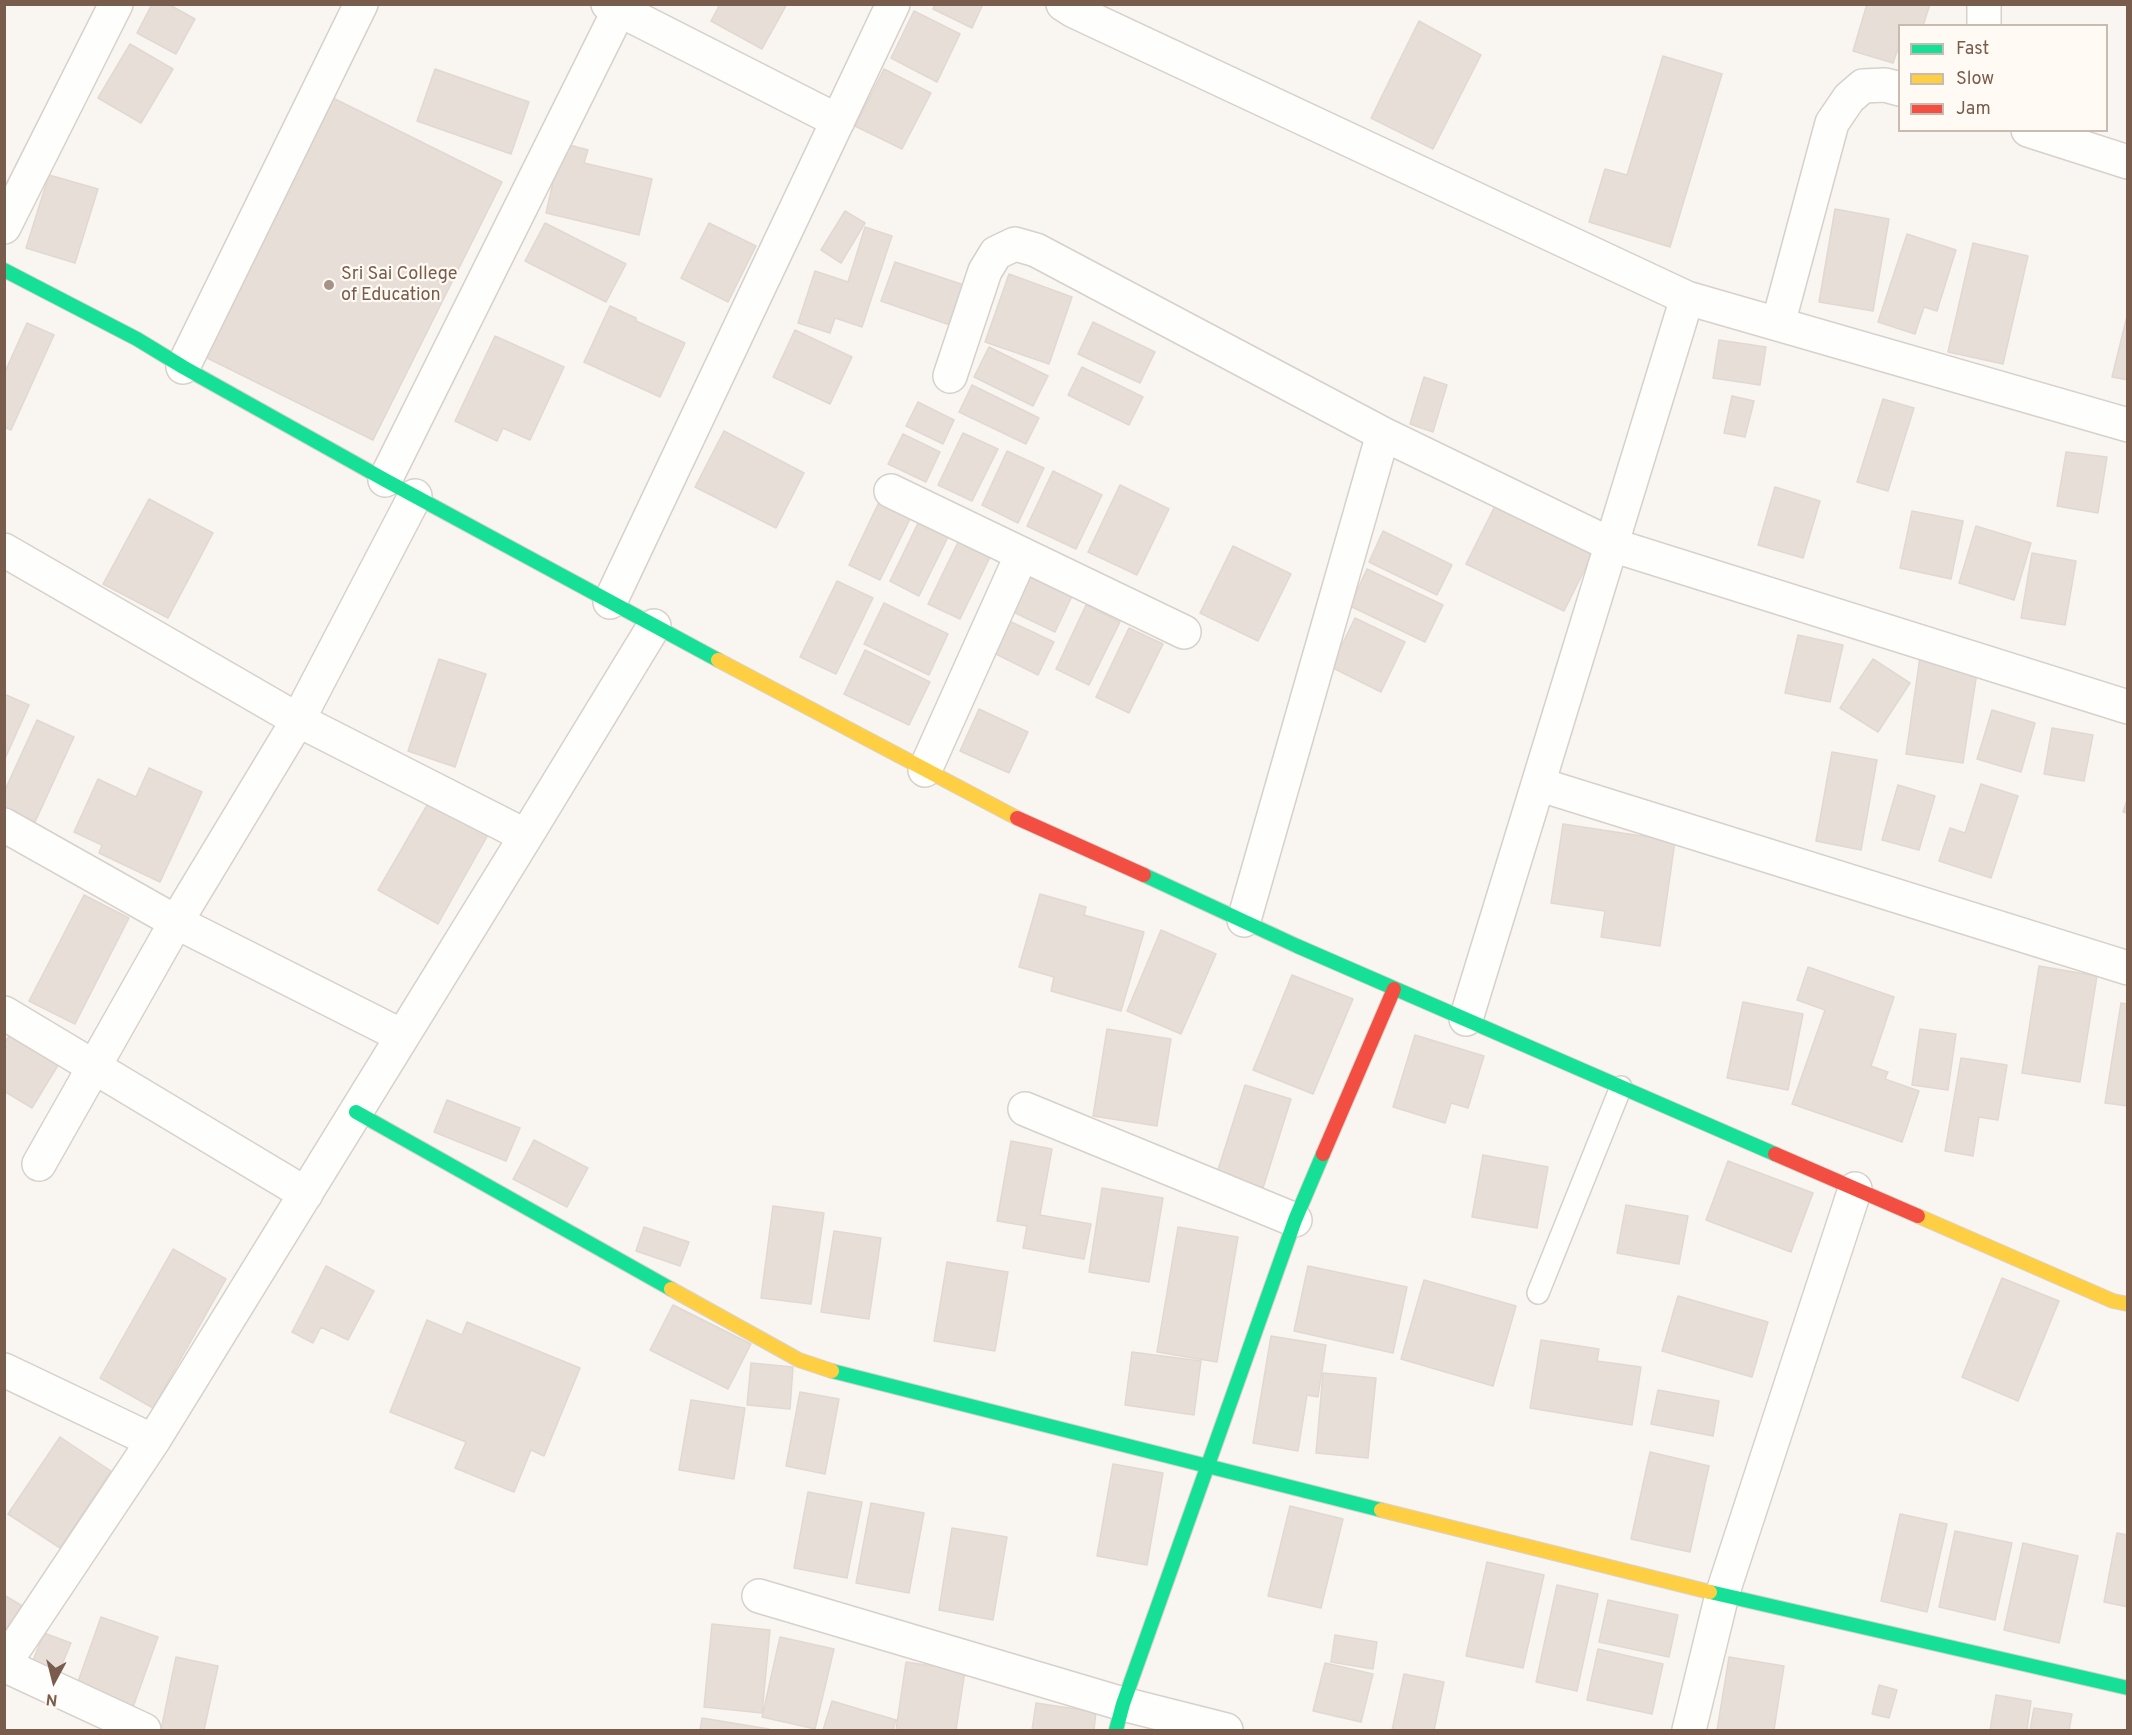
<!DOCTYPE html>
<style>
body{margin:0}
#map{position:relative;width:2132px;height:1735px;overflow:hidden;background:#f9f5f0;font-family:Overpass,sans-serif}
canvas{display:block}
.frame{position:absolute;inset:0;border:6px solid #7a5c4d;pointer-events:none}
.legend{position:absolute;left:1898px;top:24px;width:210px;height:108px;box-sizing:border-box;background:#fffaf3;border:2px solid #cabbb1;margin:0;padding:8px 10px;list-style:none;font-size:18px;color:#7a5c4d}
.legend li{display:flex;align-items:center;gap:12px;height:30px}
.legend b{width:30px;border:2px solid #cabbb1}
.north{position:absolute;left:24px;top:1651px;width:60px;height:60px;-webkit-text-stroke:4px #fffaf3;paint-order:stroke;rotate:187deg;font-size:16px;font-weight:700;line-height:24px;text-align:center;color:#7a5c4d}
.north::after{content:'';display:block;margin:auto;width:21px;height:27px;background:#7a5c4d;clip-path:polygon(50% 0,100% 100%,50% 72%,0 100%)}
</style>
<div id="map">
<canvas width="2132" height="1735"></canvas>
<div class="frame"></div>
<ul class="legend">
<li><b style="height:8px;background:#16e098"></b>Fast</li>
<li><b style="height:8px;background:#ffcf43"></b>Slow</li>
<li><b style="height:8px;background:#f24e42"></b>Jam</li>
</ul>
<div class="north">N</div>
</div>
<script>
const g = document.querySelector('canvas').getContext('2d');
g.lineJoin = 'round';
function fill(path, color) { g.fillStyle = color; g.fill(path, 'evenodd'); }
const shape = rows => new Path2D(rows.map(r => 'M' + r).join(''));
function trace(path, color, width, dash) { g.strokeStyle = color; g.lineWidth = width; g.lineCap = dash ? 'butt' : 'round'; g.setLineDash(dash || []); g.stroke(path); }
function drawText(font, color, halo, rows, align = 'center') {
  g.font = font + ' Overpass,sans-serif'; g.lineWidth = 4.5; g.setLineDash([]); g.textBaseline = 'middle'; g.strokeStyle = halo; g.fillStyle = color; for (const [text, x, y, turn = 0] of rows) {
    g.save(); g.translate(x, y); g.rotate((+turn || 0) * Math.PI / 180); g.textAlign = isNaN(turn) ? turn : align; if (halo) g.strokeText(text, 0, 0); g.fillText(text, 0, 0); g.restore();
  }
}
const building = shape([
 [152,4,168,4,195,19,176,54,137,33,152,4],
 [720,4,787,4,762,49,711,21,720,4],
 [935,4,983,4,972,28,933,9,935,4],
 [1867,4,1930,4,1923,26,1900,26,1900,43,1893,63,1853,51,1867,4],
 [914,11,960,34,937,82,891,58,914,11],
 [1419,21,1481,55,1433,149,1371,118,1419,21],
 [130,44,173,69,141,123,98,98,130,44],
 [1663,56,1722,74,1670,247,1589,222,1605,169,1627,175,1663,56],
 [435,69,529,102,511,154,417,121,435,69],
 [884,69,931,93,902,149,855,126,884,69],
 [323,93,502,182,373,440,193,351,323,93],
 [562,143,588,150,584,163,652,179,639,235,546,213,562,143],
 [49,175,98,189,75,263,26,248,49,175],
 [1835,209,1889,219,1873,311,1819,302,1835,209],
 [845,211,865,223,841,263,821,250,845,211],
 [545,223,626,264,606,302,525,261,545,223],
 [709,223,756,246,728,302,681,278,709,223],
 [865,227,892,236,862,327,835,318,830,333,798,323,815,271,848,282,865,227],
 [1907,234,1956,250,1937,311,1924,307,1915,334,1878,322,1907,234],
 [1973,243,2028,256,2003,364,1948,352,1973,243],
 [895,262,964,285,950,325,881,301,895,262],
 [1009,274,1072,297,1049,364,985,342,1009,274],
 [610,306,636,318,636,321,685,343,660,397,584,362,610,306],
 [2128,312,2128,380,2112,377,2128,312],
 [1093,322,1155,352,1140,383,1078,354,1093,322],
 [27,323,54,335,11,430,4,427,4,374,27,323],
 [795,330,852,357,830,404,773,377,795,330],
 [495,336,564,367,530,440,503,428,497,441,455,421,495,336],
 [1719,340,1766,347,1760,385,1713,378,1719,340],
 [989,347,1048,376,1033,406,974,377,989,347],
 [1082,367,1143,397,1129,425,1068,395,1082,367],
 [1424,377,1447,385,1433,432,1410,424,1424,377],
 [972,385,1039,418,1026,444,959,412,972,385],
 [1732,396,1754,401,1745,437,1724,433,1732,396],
 [1883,399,1914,408,1888,491,1857,482,1883,399],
 [918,402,954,420,943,444,906,426,918,402],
 [724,431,804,473,776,528,695,487,724,431],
 [963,433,998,449,972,501,938,485,963,433],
 [903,434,940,452,926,482,888,464,903,434],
 [1007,451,1044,468,1018,523,982,505,1007,451],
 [2066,452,2107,457,2098,513,2057,506,2066,452],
 [1053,471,1102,495,1076,549,1027,526,1053,471],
 [1120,485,1169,509,1137,575,1088,552,1120,485],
 [1775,487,1820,501,1803,558,1758,545,1775,487],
 [149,499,213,533,168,618,103,584,149,499],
 [880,500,912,515,880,580,849,565,880,500],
 [1496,504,1594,551,1564,611,1466,564,1496,504],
 [1912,511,1963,521,1951,579,1900,568,1912,511],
 [919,521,949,535,919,596,890,581,919,521],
 [1976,526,2031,543,2014,600,1959,583,1976,526],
 [1383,531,1452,565,1437,595,1369,562,1383,531],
 [960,538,992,553,960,619,928,604,960,538],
 [1233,546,1291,574,1258,641,1200,613,1233,546],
 [2032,553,2076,561,2065,625,2021,618,2032,553],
 [1367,569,1443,605,1425,642,1350,606,1367,569],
 [1025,572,1073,594,1055,632,1007,609,1025,572],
 [837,581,873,598,836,674,800,657,837,581],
 [884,603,948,634,929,675,864,644,884,603],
 [1086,605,1120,622,1089,685,1056,669,1086,605],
 [1355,618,1405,642,1381,692,1331,667,1355,618],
 [1005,619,1054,642,1038,675,990,651,1005,619],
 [1129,628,1163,644,1129,713,1096,697,1129,628],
 [1798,635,1843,645,1830,702,1785,693,1798,635],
 [865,650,930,682,909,725,844,694,865,650],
 [1920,657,1978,666,1963,763,1906,754,1920,657],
 [439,659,486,674,455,767,408,751,439,659],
 [1873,659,1910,683,1878,732,1840,708,1873,659],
 [4,694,29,705,4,761,4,694],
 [979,709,1028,732,1009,773,960,751,979,709],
 [1992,710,2035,723,2021,772,1977,759,1992,710],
 [37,720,74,737,35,822,4,808,4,792,37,720],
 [2052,728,2093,735,2084,781,2044,774,2052,728],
 [1832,752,1877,760,1861,850,1816,841,1832,752],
 [149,768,202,792,160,882,99,853,102,845,74,832,98,779,136,797,149,768],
 [1981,784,2018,796,1991,878,1939,861,1950,828,1965,833,1981,784],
 [1898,785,1935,796,1919,850,1882,840,1898,785],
 [2128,797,2128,813,2123,812,2128,797],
 [430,800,489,833,438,924,378,890,430,800],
 [1563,824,1675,841,1660,946,1601,937,1605,911,1551,903,1563,824],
 [1040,894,1086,907,1084,915,1144,932,1121,1011,1051,991,1054,977,1019,967,1040,894],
 [84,895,129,918,75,1024,29,1001,84,895],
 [1161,930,1216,954,1181,1034,1127,1011,1161,930],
 [2039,966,2097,976,2080,1082,2022,1073,2039,966],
 [1808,967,1894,997,1871,1066,1888,1072,1885,1079,1919,1091,1902,1142,1792,1104,1825,1010,1797,1000,1808,967],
 [1292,975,1353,999,1313,1094,1253,1070,1292,975],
 [1743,1002,1803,1014,1788,1090,1727,1078,1743,1002],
 [2121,1003,2128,1004,2128,1106,2105,1103,2121,1003],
 [1107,1029,1171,1039,1157,1126,1093,1116,1107,1029],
 [1920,1029,1956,1034,1948,1090,1912,1085,1920,1029],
 [11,1033,60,1062,32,1108,4,1091,4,1044,11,1033],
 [1415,1035,1484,1056,1468,1108,1451,1103,1445,1123,1393,1107,1415,1035],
 [1961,1058,2007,1065,1998,1120,1979,1117,1973,1156,1945,1151,1961,1058],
 [1245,1085,1291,1099,1263,1188,1217,1173,1245,1085],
 [447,1100,520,1128,506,1161,434,1132,447,1100],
 [534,1140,588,1168,567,1207,513,1179,534,1140],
 [1011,1141,1052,1149,1040,1215,1091,1224,1084,1259,1023,1248,1027,1226,997,1221,1011,1141],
 [1483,1155,1548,1167,1537,1228,1472,1217,1483,1155],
 [1728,1161,1813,1193,1791,1252,1706,1220,1728,1161],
 [1102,1188,1163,1198,1149,1282,1089,1272,1102,1188],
 [1626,1205,1688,1216,1679,1264,1617,1253,1626,1205],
 [773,1206,824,1213,811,1304,761,1298,773,1206],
 [644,1227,689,1242,680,1266,636,1251,644,1227],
 [1178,1227,1238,1237,1217,1362,1157,1352,1178,1227],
 [834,1231,881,1238,869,1319,821,1312,834,1231],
 [173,1249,226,1279,153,1408,100,1378,173,1249],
 [947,1262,1008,1272,995,1351,934,1341,947,1262],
 [326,1266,374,1291,348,1340,321,1327,313,1343,292,1332,326,1266],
 [1308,1266,1407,1287,1393,1353,1294,1331,1308,1266],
 [2002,1278,2059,1301,2018,1401,1962,1377,2002,1278],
 [1424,1280,1516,1306,1493,1386,1401,1359,1424,1280],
 [1678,1296,1768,1322,1752,1377,1662,1351,1678,1296],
 [673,1305,751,1344,728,1389,650,1350,673,1305],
 [427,1320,462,1335,467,1322,580,1368,544,1456,531,1450,514,1492,455,1468,466,1442,390,1412,427,1320],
 [1271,1336,1326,1345,1318,1397,1307,1395,1298,1451,1253,1443,1271,1336],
 [1541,1340,1599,1349,1597,1361,1641,1367,1632,1425,1530,1408,1541,1340],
 [1132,1352,1201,1361,1194,1415,1125,1405,1132,1352],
 [751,1363,793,1367,790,1409,747,1405,751,1363],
 [1323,1373,1376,1378,1368,1458,1316,1453,1323,1373],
 [1658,1390,1719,1401,1713,1436,1651,1424,1658,1390],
 [800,1392,839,1399,825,1474,786,1466,800,1392],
 [691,1400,745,1408,734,1479,679,1470,691,1400],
 [60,1437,111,1471,60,1548,8,1514,60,1437],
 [1650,1452,1709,1466,1690,1552,1631,1539,1650,1452],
 [1113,1464,1163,1473,1147,1565,1097,1556,1113,1464],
 [808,1492,862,1502,847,1578,794,1568,808,1492],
 [871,1503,924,1513,909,1593,856,1583,871,1503],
 [1290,1506,1343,1519,1321,1608,1268,1596,1290,1506],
 [1900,1514,1947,1524,1927,1612,1881,1601,1900,1514],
 [952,1528,1007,1537,993,1620,939,1610,952,1528],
 [1955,1531,2012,1543,1995,1620,1939,1607,1955,1531],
 [2117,1533,2128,1535,2128,1607,2104,1602,2117,1533],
 [2023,1543,2078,1556,2059,1643,2004,1630,2023,1543],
 [1487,1562,1544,1575,1523,1668,1466,1656,1487,1562],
 [1557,1585,1598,1594,1577,1691,1536,1682,1557,1585],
 [4,1595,24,1607,4,1637,4,1595],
 [1608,1600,1678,1615,1669,1657,1599,1642,1608,1600],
 [101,1617,158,1637,132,1710,75,1690,101,1617],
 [712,1624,770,1630,762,1713,704,1707,712,1624],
 [44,1633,71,1643,58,1674,32,1663,44,1633],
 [1335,1635,1377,1642,1373,1669,1331,1662,1335,1635],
 [780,1637,834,1649,815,1729,762,1717,780,1637],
 [1598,1649,1663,1664,1652,1714,1587,1700,1598,1649],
 [176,1657,218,1666,204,1730,161,1730,176,1657],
 [1729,1657,1784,1666,1774,1730,1717,1730,1729,1657],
 [906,1662,965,1671,956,1730,896,1730,906,1662],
 [1325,1663,1373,1674,1361,1722,1313,1711,1325,1663],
 [1404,1674,1444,1682,1434,1730,1392,1730,1404,1674],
 [1879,1685,1897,1690,1889,1718,1872,1714,1879,1685],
 [1996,1695,2031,1701,2027,1730,1990,1730,1996,1695],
 [832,1701,896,1720,893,1730,823,1730,832,1701],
 [1036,1703,1096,1712,1094,1730,1032,1730,1036,1703],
 [2034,1708,2072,1714,2069,1730,2030,1730,2034,1708],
 [702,1718,769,1729,769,1730,700,1730,702,1718]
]);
fill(building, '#e6ded7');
trace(building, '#e2d8d2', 1.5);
const lane = shape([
 [1538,1293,1621,1087]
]);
const street = shape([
 [608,4,838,121],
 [1063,4,1074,11,1687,298],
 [1984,4,1984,26],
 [2028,130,2128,162],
 [4,227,116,4],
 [1778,324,1832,123,1849,98,1863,86,1885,85,1900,89],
 [183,367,361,4],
 [950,376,985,271,996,253,1015,244,1036,250,1383,434,1612,545,2128,707],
 [385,480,619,10],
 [891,491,1184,632],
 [4,550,298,720,526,836],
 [610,602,893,4],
 [925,770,1022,554],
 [1538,784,2128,968],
 [4,825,176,922,298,720,415,496],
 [1244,920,1383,434],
 [4,1013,306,1194],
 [1466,1019,1687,298,2128,425],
 [1025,1109,1295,1220],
 [39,1164,176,922,402,1036],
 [4,1370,153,1441,526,836,654,626],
 [759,1596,1123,1704,1226,1730],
 [4,1664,153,1441],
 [4,1665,144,1730],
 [1689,1730,1722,1595,1855,1189]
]);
const fast = shape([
 [4,270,137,339,183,367,385,480,718,660],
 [1144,875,1297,946,1775,1154],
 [356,1112,671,1289],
 [832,1371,1381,1510],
 [1710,1592,2128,1688],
 [1116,1730,1123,1704,1295,1220,1323,1154]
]);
const slow = shape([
 [718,660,1017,818],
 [1918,1216,2113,1301,2128,1304],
 [671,1289,799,1360,832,1371],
 [1381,1510,1710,1592]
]);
const jam = shape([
 [1017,818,1144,875],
 [1323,1154,1394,989],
 [1775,1154,1918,1216]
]);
trace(lane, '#d7d1cb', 24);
trace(street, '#d7d1cb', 36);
trace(fast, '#d9d2cb', 16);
trace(slow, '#d9d2cb', 16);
trace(jam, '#d9d2cb', 16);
trace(lane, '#fefefd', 21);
trace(street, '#fefefd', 33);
trace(fast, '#16e098', 14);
trace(slow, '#ffcf43', 14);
trace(jam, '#f24e42', 14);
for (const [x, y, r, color] of [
 [329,285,6,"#a69286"]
]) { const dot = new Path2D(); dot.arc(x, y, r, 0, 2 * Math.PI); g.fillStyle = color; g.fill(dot); trace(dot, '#fffaf3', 2); }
drawText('18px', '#7a5c4d', '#fffaf3', [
 ["Sri Sai College",341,275],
 ["of Education",341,296]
], 'left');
</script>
